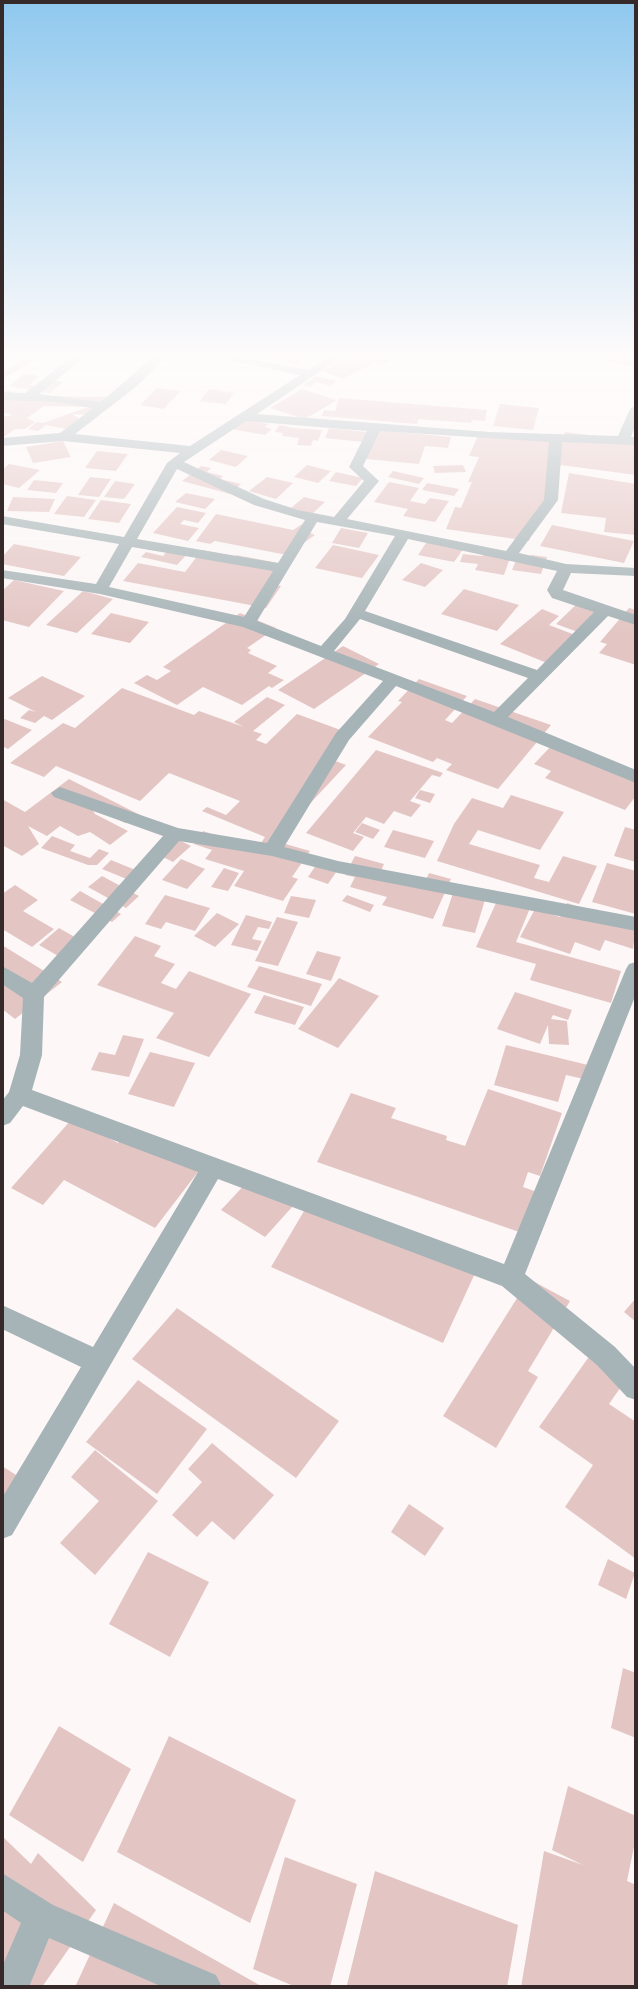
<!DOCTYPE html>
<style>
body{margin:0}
#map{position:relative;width:638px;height:1989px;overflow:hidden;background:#fdf7f7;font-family:Ubuntu,sans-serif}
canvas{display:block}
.frame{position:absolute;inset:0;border:4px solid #352a29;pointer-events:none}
</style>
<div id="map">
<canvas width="638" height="1989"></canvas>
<div class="frame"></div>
</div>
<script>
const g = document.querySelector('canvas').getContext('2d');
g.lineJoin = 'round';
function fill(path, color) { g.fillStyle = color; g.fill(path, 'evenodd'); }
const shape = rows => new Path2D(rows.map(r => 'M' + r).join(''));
fill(shape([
 [257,356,304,356,297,364],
 [348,356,384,356,393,359,382,365,375,362,343,379,322,371],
 [636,356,636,367,592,357,593,356],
 [24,358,37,360,2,379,2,369,7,370],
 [24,374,39,376,29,385,39,386,47,379,63,382,50,393,9,386],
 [316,376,337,381,331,386,317,382,310,387,303,385],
 [157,388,180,391,164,409,140,405],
 [209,389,234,393,226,404,200,401],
 [302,389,337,400,305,419,270,408],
 [8,390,24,398,31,396,120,397,96,415,72,414,83,421,71,430,46,425,38,431,28,429,37,422,43,423,88,407,44,406,27,418,35,422,25,429,15,429,2,438,2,417,13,415,2,412,2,394],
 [339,398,487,410,485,421,472,420,471,423,418,419,417,424,322,416,324,410,335,411],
 [500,404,539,408,533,430,493,426],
 [241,419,268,424,265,427,272,429,265,435,231,429],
 [279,425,294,428,322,430,318,441,313,440,311,446,297,445,299,438,282,436,283,433,275,432],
 [329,428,367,432,363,442,325,438],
 [377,430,451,437,448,448,425,446,419,464,366,459],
 [480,431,562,441,565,432,636,441,636,475,561,465,551,495,546,495,529,541,446,529,455,507,461,508,472,482,468,482,479,457,469,456],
 [63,441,71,457,33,463,26,447],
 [221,450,248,456,236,467,209,460],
 [97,451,128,454,116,471,85,468],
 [9,464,40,470,19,488,2,484,2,470],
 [307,465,331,471,318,483,294,477],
 [463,465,466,472,435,473,433,466],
 [201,466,211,468,207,472,223,476,220,479,241,484,230,494,182,481],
 [393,471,424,478,419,484,388,477],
 [336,472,363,478,356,486,329,481],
 [569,473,636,484,636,535,604,532,606,518,561,513],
 [90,477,111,479,99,497,78,495],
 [267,477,293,483,276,499,249,491],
 [34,480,63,483,56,493,27,490],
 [115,481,135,484,124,499,104,497],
 [389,482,419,488,410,501,425,504,430,498,449,501,435,522,403,516,408,509,374,502],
 [427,483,459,489,454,496,422,490],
 [186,493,215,499,205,509,175,502],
 [67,496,96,500,84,517,54,514],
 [13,497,55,499,49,512,7,511],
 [304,497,325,502,312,514,291,508],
 [101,500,131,504,119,523,88,519],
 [177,507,206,513,198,523,184,520,180,524,199,528,188,541,153,533],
 [216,514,293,530,302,524,302,529,315,535,287,555,215,541,210,544,196,541],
 [552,525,634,541,624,563,540,546],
 [341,528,368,533,359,548,332,543],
 [430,537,466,545,454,562,418,555],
 [14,544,81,557,64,576,2,564,2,557],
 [333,545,379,555,362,578,315,568],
 [172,546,191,550,177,565,141,557,146,552,163,556],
 [202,550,218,553,214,558,232,562,236,555,289,565,276,585,281,586,266,608,123,581,138,563,185,572],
 [485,552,511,555,504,575,475,570,478,564,460,562,463,554,483,556],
 [531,555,547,557,541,574,512,570,517,558,529,560],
 [421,563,443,570,425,587,402,580],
 [14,580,64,591,29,627,2,620,2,591],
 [464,589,519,605,497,631,441,614],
 [83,591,113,599,77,633,46,625],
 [582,599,612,610,586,635,556,624],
 [629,608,636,610,636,665,599,653,607,644,600,642],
 [542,609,559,616,549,625,583,638,552,665,500,644],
 [111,613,149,622,130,643,91,634],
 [240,613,276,628,247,648,251,650,248,653,277,666,268,673,284,680,272,688,269,686,242,705,203,687,177,705,134,683,147,675,157,680,171,671,163,667],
 [343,646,379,664,314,709,278,690],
 [42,676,85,696,52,720,44,716,35,723,20,718,29,710,36,712,8,698],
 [419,679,467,696,445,720,452,723,475,699,551,725,498,789,446,770,452,764,437,758,433,762,368,737,402,702,398,701],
 [122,688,194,715,199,711,244,727,234,722,267,697,285,705,253,731,262,734,256,740,266,744,297,714,346,732,322,756,346,765,275,841,310,851,292,877,298,879,283,901,234,886,244,871,205,859,212,850,194,844,203,831,257,849,265,837,202,811,207,807,226,815,240,801,169,773,140,801,56,766,44,777,10,763,63,723,75,728],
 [2,718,32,730,8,749,2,746],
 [553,744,636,777,636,796,625,810,545,778,551,771,534,764],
 [376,750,443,773,440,777,432,775,410,801,421,805,411,817,394,811,384,824,366,817,353,833,364,837,353,851,306,833],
 [69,779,144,817,125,823,89,804,95,814,128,831,110,845,90,832,78,836,60,826,47,836,28,826,39,844,22,856,2,845,2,799,25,812],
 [420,790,435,794,430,803,415,798],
 [511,795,564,812,540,850,478,830,469,844,540,865,534,878,549,882,563,856,597,866,579,904,437,861,454,824,472,798,503,808],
 [362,823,380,830,373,839,355,832],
 [625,827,636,830,636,862,614,856],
 [393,830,434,841,425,858,384,847],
 [52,836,75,845,70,851,90,858,99,849,109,853,97,865,88,865,41,848],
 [175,838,191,846,173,862,157,854],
 [355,856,384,864,380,873,424,884,429,873,451,879,433,919,382,905,387,897,350,887,355,877,345,875],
 [321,858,341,865,328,884,308,877],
 [181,859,205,869,187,889,162,880],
 [111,860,138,871,129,880,102,869],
 [607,863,636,871,636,914,592,902],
 [224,868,239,873,228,891,211,887],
 [102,876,139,896,126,908,88,887],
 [15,885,38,900,23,911,54,929,32,947,2,929,2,894],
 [455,887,487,893,475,933,442,926],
 [80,891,121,914,112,922,70,900],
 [501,892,533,901,516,942,621,971,611,1003,530,980,536,964,476,947],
 [165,895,210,908,195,931,166,922,161,929,145,924],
 [347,895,374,905,370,912,342,901],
 [291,896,316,900,309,918,284,913],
 [567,903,636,925,633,949,605,940,600,951,575,942,570,954,520,937,535,909,560,917],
 [217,913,239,924,215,947,194,936],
 [246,915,272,922,269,929,258,927,252,939,262,941,257,951,231,945],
 [277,917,298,922,278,966,255,961],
 [59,928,87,944,67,961,39,945],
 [135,936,161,946,154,956,175,964,161,983,176,989,189,971,251,994,209,1057,156,1038,174,1013,97,985],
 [2,945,62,982,15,1019,2,1009],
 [317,951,341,957,331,981,306,974],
 [259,966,322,984,311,1006,247,987],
 [339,978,379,996,338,1048,298,1029],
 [515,992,572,1010,568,1020,553,1015,551,1019,567,1021,569,1045,549,1044,548,1025,540,1044,497,1029],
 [264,995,304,1007,295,1025,254,1013],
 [123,1035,144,1039,129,1077,91,1070,99,1052,115,1055],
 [506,1045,588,1065,584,1079,566,1075,558,1102,494,1085],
 [150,1052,195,1063,174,1107,128,1094],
 [488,1089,562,1113,540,1176,528,1172,523,1187,537,1192,522,1233,317,1162,351,1093,396,1108,391,1118,447,1136,446,1140,465,1146],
 [78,1112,88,1127,118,1143,127,1131,201,1168,155,1228,64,1180,43,1205,11,1188],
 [250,1179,293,1206,265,1237,221,1210],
 [314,1194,477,1269,443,1343,271,1267],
 [529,1279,570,1301,528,1371,538,1377,496,1448,443,1416],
 [636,1298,636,1322,624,1312],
 [177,1308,339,1421,296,1478,132,1359],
 [598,1344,634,1368,609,1404,636,1422,636,1559,565,1507,593,1465,539,1427],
 [138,1380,207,1429,157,1494,86,1442],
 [212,1443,274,1495,234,1540,212,1521,197,1537,172,1515,202,1482,188,1469],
 [95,1450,158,1501,95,1575,60,1543,99,1501,71,1477],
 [2,1466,32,1485,10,1516,2,1511],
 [409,1504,444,1528,425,1556,391,1532],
 [148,1552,209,1582,170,1657,109,1624],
 [608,1559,635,1573,626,1599,598,1585],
 [623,1668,636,1673,636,1738,611,1728],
 [59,1726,131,1769,83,1862,9,1815],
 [169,1736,296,1800,250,1923,117,1852],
 [568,1786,636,1816,636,1837,627,1881,636,1885,636,1987,521,1987,544,1851,583,1865,552,1850],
 [2,1836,31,1864,38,1853,96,1910,42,1987,2,1987],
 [285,1857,357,1884,330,1987,296,1987,253,1969],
 [375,1871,518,1925,507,1987,354,1987,347,1985],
 [114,1903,263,1987,75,1987]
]), '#e3c6c4');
fill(shape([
 [73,356,86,356,39,394,101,402,154,356,167,356,137,386,75,434,190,446,300,375,210,356,235,356,308,370,329,356,343,356,257,414,489,432,618,436,630,409,636,405,636,424,631,437,636,437,636,445,562,442,558,500,519,553,566,564,636,568,636,576,571,573,563,590,636,615,636,625,608,616,508,717,636,770,636,783,396,686,349,740,284,847,338,861,636,917,636,931,338,873,272,856,179,841,44,997,42,1055,32,1090,504,1264,626,969,629,964,636,962,636,994,525,1274,615,1347,636,1369,636,1400,627,1397,597,1365,502,1286,218,1179,12,1535,2,1539,2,1498,81,1367,2,1329,2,1305,93,1347,198,1172,23,1106,10,1123,2,1126,2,1101,9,1092,20,1055,23,998,2,984,2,966,32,983,163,836,54,797,51,793,60,787,178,828,267,843,336,733,383,681,243,627,100,594,2,578,2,570,96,584,119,544,2,524,2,516,124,537,167,463,180,453,63,441,2,446,2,438,60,433,93,408,55,402,2,400,2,392,25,393,73,356],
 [246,421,367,431,349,467,364,481,334,517,298,510,264,499,184,462,246,421],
 [380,431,549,442,544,500,506,551,347,519,379,481,363,466,380,431],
 [177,469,254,505,305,520,278,563,137,539,177,469],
 [317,522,395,536,345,619,321,646,257,621,317,522],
 [408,539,557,571,547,590,552,598,594,612,537,670,365,611,408,539],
 [132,547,273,571,244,617,109,587,132,547],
 [360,619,528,678,494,712,334,651,360,619],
 [2,1873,53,1905,216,1975,222,1987,163,1987,49,1938,29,1987,2,1987,2,1967,21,1923,2,1910,2,1873]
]), '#a7b4b7');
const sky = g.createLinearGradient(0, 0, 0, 634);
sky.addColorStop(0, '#8fc8ee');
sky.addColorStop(0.56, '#fefbfb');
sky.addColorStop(1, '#fefbfb00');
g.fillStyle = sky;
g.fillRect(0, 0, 638, 634);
</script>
